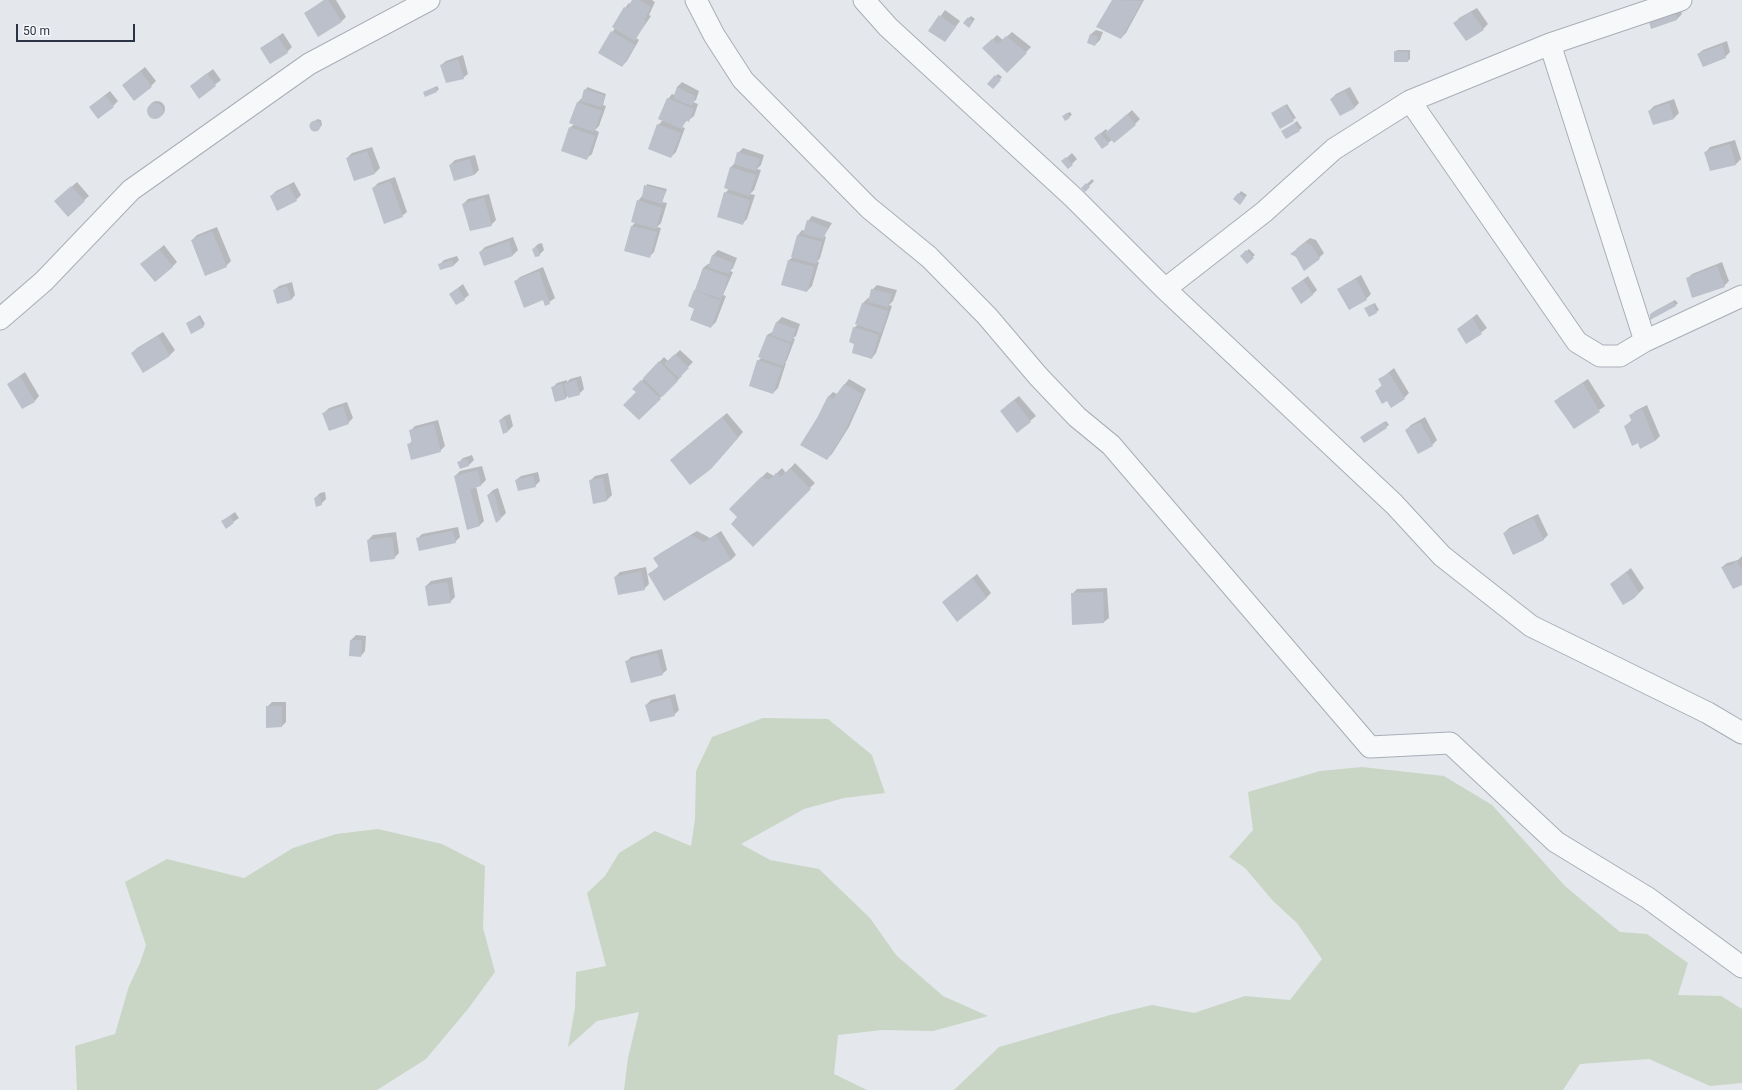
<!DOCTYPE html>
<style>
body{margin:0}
#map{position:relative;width:1742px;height:1090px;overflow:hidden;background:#e4e7ec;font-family:Roboto,sans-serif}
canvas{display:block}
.scale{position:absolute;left:16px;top:24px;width:119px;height:18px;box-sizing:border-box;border:2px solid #2b3445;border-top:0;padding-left:5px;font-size:12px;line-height:14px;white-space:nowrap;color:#2b3445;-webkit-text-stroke:3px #f4f6f9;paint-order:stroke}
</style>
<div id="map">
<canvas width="1742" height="1090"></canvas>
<div class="scale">50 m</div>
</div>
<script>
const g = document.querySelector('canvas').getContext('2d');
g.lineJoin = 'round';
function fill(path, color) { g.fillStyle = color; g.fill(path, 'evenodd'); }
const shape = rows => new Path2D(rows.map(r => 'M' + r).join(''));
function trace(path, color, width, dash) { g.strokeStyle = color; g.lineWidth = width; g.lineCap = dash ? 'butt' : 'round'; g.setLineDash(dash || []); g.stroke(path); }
fill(shape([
 [763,718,828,719,872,755,885,793,844,798,804,809,741,844,770,860,819,869,870,918,896,955,943,996,988,1016,933,1031,882,1030,838,1035,834,1074,867,1090,624,1090,628,1058,639,1012,597,1021,568,1047,575,1008,576,972,606,966,587,893,605,876,619,853,655,831,691,846,695,819,696,771,712,737],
 [1362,767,1444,776,1492,805,1565,886,1620,932,1647,934,1688,963,1678,995,1721,996,1742,1009,1742,1083,1710,1086,1649,1059,1580,1064,1563,1090,954,1090,999,1047,1110,1015,1152,1005,1194,1013,1245,996,1290,1000,1322,959,1297,923,1273,901,1245,868,1229,857,1253,830,1248,792,1320,771],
 [378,829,442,844,485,866,483,928,495,972,468,1009,426,1059,377,1090,77,1090,75,1046,115,1034,129,986,140,963,146,945,125,882,167,859,244,878,293,848,336,834]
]), '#c9d6c5');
fill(shape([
 [324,0,336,0,346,17,342,21,305,13],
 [633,0,652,0,655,2,649,15,651,16,636,38,639,40,627,61,622,66,600,52,615,28,625,8,629,3,631,4],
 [1113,0,1144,0,1126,33,1121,38,1098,27],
 [1477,8,1488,24,1483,29,1455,23,1459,18],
 [1680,9,1682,14,1677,19,1650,23,1655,18],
 [945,10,960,21,945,41,930,31],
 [971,16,975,19,971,24,969,18],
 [1096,30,1103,32,1100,40,1095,45,1091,34],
 [1012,32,1031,47,1007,72,984,48,997,35,1003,40],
 [283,33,292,47,287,52,261,48],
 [1727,41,1730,52,1725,57,1698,54,1703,50],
 [1397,50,1410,50,1410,59,1408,61,1395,52],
 [463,55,468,74,463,78,441,65,446,61],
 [145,67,156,81,151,86,128,81],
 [213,69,221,80,199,97,196,82],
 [998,74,1002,77,993,88,988,84],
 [682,82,699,91,696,100,693,102,698,104,694,116,689,120,687,120,682,127,685,128,676,152,671,157,658,125,663,120,668,99,672,94,675,95,677,87],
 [437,86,439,89,437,91,424,92],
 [587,87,606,94,603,105,606,106,599,126,595,130,599,132,592,154,587,158,570,128,574,124,578,102,582,98],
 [1350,87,1359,103,1354,108,1331,99,1336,94],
 [110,91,118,101,113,106,95,103],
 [1674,99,1679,113,1674,118,1654,124,1649,111,1654,106],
 '149 109a8 8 0 1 1 16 0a8 8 0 1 1-16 0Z',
 [1287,104,1296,118,1281,127,1275,111],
 [1132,110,1140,119,1135,124,1108,143,1095,138,1106,129,1108,132],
 [1070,112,1072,115,1066,119,1065,114],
 [317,119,321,120,322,125,318,130,314,130,311,126],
 [1297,121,1302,128,1287,138,1285,130],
 [1735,140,1741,159,1736,164,1711,170,1706,152,1710,147],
 [372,147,380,168,375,173,347,158,352,153],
 [743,148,764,155,761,165,757,169,761,170,754,190,750,194,755,195,747,219,742,224,725,193,729,189,725,187,731,167,735,163,738,153],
 [1072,153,1077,159,1068,168,1063,161],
 [475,155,479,170,474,175,450,165,455,160],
 [395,177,407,212,402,216,373,188,378,183],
 [1092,179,1094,181,1085,190,1083,188],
 [77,182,89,196,68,215,60,197],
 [294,182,301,195,296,200,271,196,276,191],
 [647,184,667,189,662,202,667,203,661,223,657,227,661,228,654,252,649,257,625,251,632,226,636,222,638,201,642,196],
 [1241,191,1247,195,1242,201,1235,199],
 [489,194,496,220,491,225,463,204,468,199],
 [812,216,832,223,824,236,826,237,820,258,817,262,819,262,812,286,807,291,789,260,793,257,792,256,798,235,802,230,805,231,808,221],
 [217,227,231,261,226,266,192,240,197,235],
 [513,237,518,250,513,255,480,252,485,247],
 [1310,238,1316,240,1324,253,1319,258,1296,249],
 [542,243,544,250,539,255,533,249,538,244],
 [164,245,177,262,172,267,142,264],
 [1249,249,1255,255,1247,262,1241,256],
 [718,250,737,258,733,268,730,271,733,272,723,295,726,296,716,322,711,327,695,308,695,291,703,268,708,264,710,264,713,255],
 [457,256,459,260,454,265,441,269,439,265,444,260],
 [1722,262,1729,281,1724,286,1687,279,1692,274],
 [543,267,555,298,545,305,543,299,515,282,520,277],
 [1361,275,1371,294,1366,299,1339,289,1344,285],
 [1308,276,1317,290,1312,295,1292,288],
 [292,282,295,295,291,300,274,290,279,286],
 [463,284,469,295,464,299,450,294],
 [877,285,897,290,893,301,889,305,892,306,876,353,872,358,855,343,854,328,858,324,856,324,863,303,868,298,870,299,872,290],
 [1675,300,1678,303,1676,305,1651,318,1651,314,1653,312],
 [1375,303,1379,310,1376,312,1368,306],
 [1477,314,1487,328,1467,343,1458,329],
 [200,315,205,324,203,326,187,323],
 [782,317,800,324,796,336,793,338,795,339,787,360,785,363,786,363,778,388,773,393,758,361,762,357,759,356,767,335,774,331,777,322],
 [163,332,175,350,170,355,144,371,132,353,137,348],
 [680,350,693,362,681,374,682,376,660,398,637,392,634,389,664,357,668,361],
 [1394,368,1409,393,1404,398,1387,400,1376,391,1382,385,1379,380],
 [25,372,39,396,35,401,8,384],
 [581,376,584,389,579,394,568,395,566,398,552,388,557,383,567,380,567,382,570,379],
 [849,379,866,389,849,427,832,454,827,459,818,418,828,397,833,392,837,394],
 [1588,379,1605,406,1574,428,1556,401,1560,397],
 [1019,396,1036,416,1017,432,1006,406],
 [347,402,353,418,348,423,324,413,329,408],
 [1647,405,1660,436,1655,441,1639,441,1625,426,1632,420,1630,416,1635,411],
 [727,413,743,432,716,463,676,455],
 [510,414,513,426,508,431,500,420,505,416],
 [1425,417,1437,440,1432,445,1406,430,1411,425],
 [438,420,445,446,440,451,408,445,413,440,410,431,415,426],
 [1386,421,1389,425,1386,427,1363,435],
 [472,455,474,460,469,465,458,463,463,458],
 [795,463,815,483,753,545,739,517,730,509,767,472,774,476,782,468,786,473],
 [482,466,486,480,481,485,476,486,484,521,479,526,455,476,460,471],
 [538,472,540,481,535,486,516,480,521,476],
 [608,473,612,495,607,500,594,503,590,481,595,476],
 [498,488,506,513,501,518,488,495,493,490],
 [325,492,326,499,321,504,315,498,320,493],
 [235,512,239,518,226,527,222,521],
 [1538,514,1548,535,1543,540,1504,533,1509,528],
 [458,527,460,537,455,542,417,539,422,534],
 [697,531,710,538,721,531,736,555,731,560,649,574,659,566,655,559,659,554],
 [396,532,399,553,394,558,368,540,373,535],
 [1742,556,1742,584,1722,567,1727,563,1738,560],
 [646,567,649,584,644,589,615,577,620,572],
 [1631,568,1644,588,1633,599,1611,584],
 [977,574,991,593,986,598,943,602],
 [452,577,455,597,450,602,426,586,431,581],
 [1107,588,1109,618,1104,622,1072,594,1077,589],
 [356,635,366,636,365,651,361,656,350,655,351,640],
 [662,649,667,670,662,674,626,662,631,657],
 [675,694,679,710,674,715,646,705,651,700],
 [272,702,286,702,286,722,282,726,267,707]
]), '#0003');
fill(shape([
 [325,0,328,0,342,22,318,37,304,13],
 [632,0,639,0,651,7,645,19,637,15,646,21,635,41,612,27,624,7,627,9],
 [1112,0,1142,1,1121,39,1096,27],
 [1471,12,1484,30,1466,41,1453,23],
 [1676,13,1677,20,1651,29,1649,22],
 [939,15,956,27,945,42,928,31],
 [968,17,973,22,969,28,963,23],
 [611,31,635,45,622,67,598,53],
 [1090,34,1098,37,1095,46,1087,43],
 [1006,36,1027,53,1007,73,982,48,992,39,998,44],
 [278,37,288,53,270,64,260,48],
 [1722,45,1726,58,1703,67,1697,54],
 [1394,51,1408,52,1408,62,1394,62],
 [458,59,464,79,446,83,440,65],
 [140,71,152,87,134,101,122,85],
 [207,73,216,86,199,99,190,86],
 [995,75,1001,80,993,89,987,84],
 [435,87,437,92,425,97,423,92],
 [677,87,695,96,692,106,673,98],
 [584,89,605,96,601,107,581,101],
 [1345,91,1355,108,1340,116,1330,99],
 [105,95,114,107,98,119,89,107],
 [667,98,694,109,689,122,685,120,682,129,658,119],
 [577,102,602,111,594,132,569,123],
 '147 111a8 8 0 1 1 16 0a8 8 0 1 1-16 0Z',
 [1669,103,1674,119,1653,125,1648,111],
 [1285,105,1294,121,1280,129,1271,113],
 [1067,113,1070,118,1065,121,1062,116],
 [1127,114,1136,125,1114,143,1105,133],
 '309.5 126a5.5 5.5 0 1 1 11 0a5.5 5.5 0 1 1-11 0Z',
 [1295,123,1300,131,1286,139,1281,131],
 [657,124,681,133,671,158,648,149],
 [569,127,595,136,587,160,561,151],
 [1100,133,1109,144,1102,149,1094,138],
 [1730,144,1736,165,1710,171,1704,152],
 [367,151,375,174,354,181,346,158],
 [737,152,760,159,756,171,734,164],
 [1066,157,1073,165,1068,169,1061,161],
 [470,159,474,175,454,181,449,165],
 [730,167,756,175,749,196,724,188],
 [390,181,403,217,384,224,372,188],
 [1086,183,1090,187,1085,192,1081,188],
 [644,185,665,191,662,204,642,198],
 [71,186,85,201,68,217,54,201],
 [289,186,297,201,277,211,270,196],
 [724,192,750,200,743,225,717,217],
 [1238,193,1245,198,1240,205,1233,199],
 [484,198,492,226,470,231,462,204],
 [637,200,662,208,656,229,631,222],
 [807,220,828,228,823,239,803,234],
 [631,226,657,232,650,258,624,251],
 [212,231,227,267,205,276,191,240],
 [797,235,822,242,816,264,791,257],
 [509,241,513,256,484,266,479,252],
 [1305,243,1311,245,1320,259,1304,271,1296,257,1290,254],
 [537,247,540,256,535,257,532,249],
 [159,249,173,267,155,282,140,264],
 [1246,250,1254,258,1247,264,1240,256],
 [712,255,733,263,729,274,708,267],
 [452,260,454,266,440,270,438,264],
 [788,260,814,267,807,292,781,285],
 [1717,266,1725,287,1692,298,1686,278],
 [703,268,728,277,721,299,695,290],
 [539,271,550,304,545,306,543,300,524,308,514,281],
 [1356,279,1367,300,1349,310,1337,289],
 [1303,280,1313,295,1301,304,1291,288],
 [287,286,291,300,277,304,273,290],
 [458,288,465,300,456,305,449,294],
 [871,289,892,294,888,307,868,302],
 [694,290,721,301,711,328,690,320,694,309,688,306],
 [1673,302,1676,306,1650,320,1650,314],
 [862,303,888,311,881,333,855,324],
 [1373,304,1377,313,1369,317,1364,308],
 [198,317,204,327,191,334,186,323],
 [1472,318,1482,334,1466,344,1457,329],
 [776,322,796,329,791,342,771,335],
 [853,327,879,335,872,359,852,353,854,344,849,342],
 [767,335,791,344,783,366,758,357],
 [158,336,170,356,143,373,131,353],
 [675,354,689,368,679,378,664,364],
 [757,360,782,368,773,394,749,386],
 [659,361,678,381,662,397,643,378],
 [1389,373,1405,399,1391,408,1387,401,1382,404,1375,391,1382,386,1378,379],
 [20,376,35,402,22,409,7,384],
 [576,380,580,395,568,398,564,384],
 [641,380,661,399,639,420,623,405,636,392,632,389],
 [1583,383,1600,412,1574,429,1554,401],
 [562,384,566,399,555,402,551,387],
 [844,384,862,394,844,433,827,460,800,445,817,418,828,396,833,399],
 [1014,400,1031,422,1017,433,1000,411],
 [343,406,349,424,329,431,322,413],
 [1642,409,1655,441,1640,449,1638,443,1632,446,1624,426,1632,422,1629,415],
 [722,417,738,438,711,469,690,485,670,460],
 [505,419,508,432,503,434,499,420],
 [1384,422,1387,428,1364,443,1360,437],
 [1420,422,1433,446,1418,454,1405,430],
 [434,424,441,452,411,460,407,444,412,443,409,430],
 [467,459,469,466,460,469,457,462],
 [790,468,811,489,753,547,731,524,737,517,729,509,761,477,769,480,776,473,781,477],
 [478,470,481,486,470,489,480,526,467,530,454,476],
 [533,476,536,487,518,491,515,480],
 [603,478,607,501,593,504,589,480],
 [494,493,501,519,496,523,487,495],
 [320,496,322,505,316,507,314,498],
 [230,516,234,523,226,529,221,521],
 [1533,518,1544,540,1513,555,1503,533],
 [453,531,456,543,419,551,416,538],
 [691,535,704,542,716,535,731,560,664,601,648,574,659,567,653,558],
 [392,537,395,559,370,562,367,540],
 [1736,560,1742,570,1742,585,1733,589,1721,567,1733,565],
 [641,571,645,590,618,595,614,577],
 [1626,572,1639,593,1633,599,1623,605,1610,584],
 [972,578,987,598,957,622,942,602],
 [447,582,451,603,428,606,425,586],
 [1103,592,1104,623,1072,625,1071,593],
 [350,640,362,640,361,657,349,656],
 [657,653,663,675,631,683,625,661],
 [670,698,675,716,650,722,645,705],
 [266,706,282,706,282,727,266,728]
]), '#bbc0ca');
const minor = shape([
 [696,0,714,35,743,80,869,208,929,257,987,316,1038,376,1077,417,1111,445,1370,747,1450,743,1556,842,1648,898,1742,967],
 [864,0,888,27,1074,198,1165,289,1394,504,1442,556,1531,626,1708,713,1742,733],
 [1550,44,1645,341],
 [1410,101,1577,342,1600,356,1620,356,1645,341,1742,296],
 [1165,289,1264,212,1334,149,1410,101,1550,44,1681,0],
 [0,319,44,281,131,190,309,64,429,0]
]);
trace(minor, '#a9aeb7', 23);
trace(minor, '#f7f8fa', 21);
</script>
